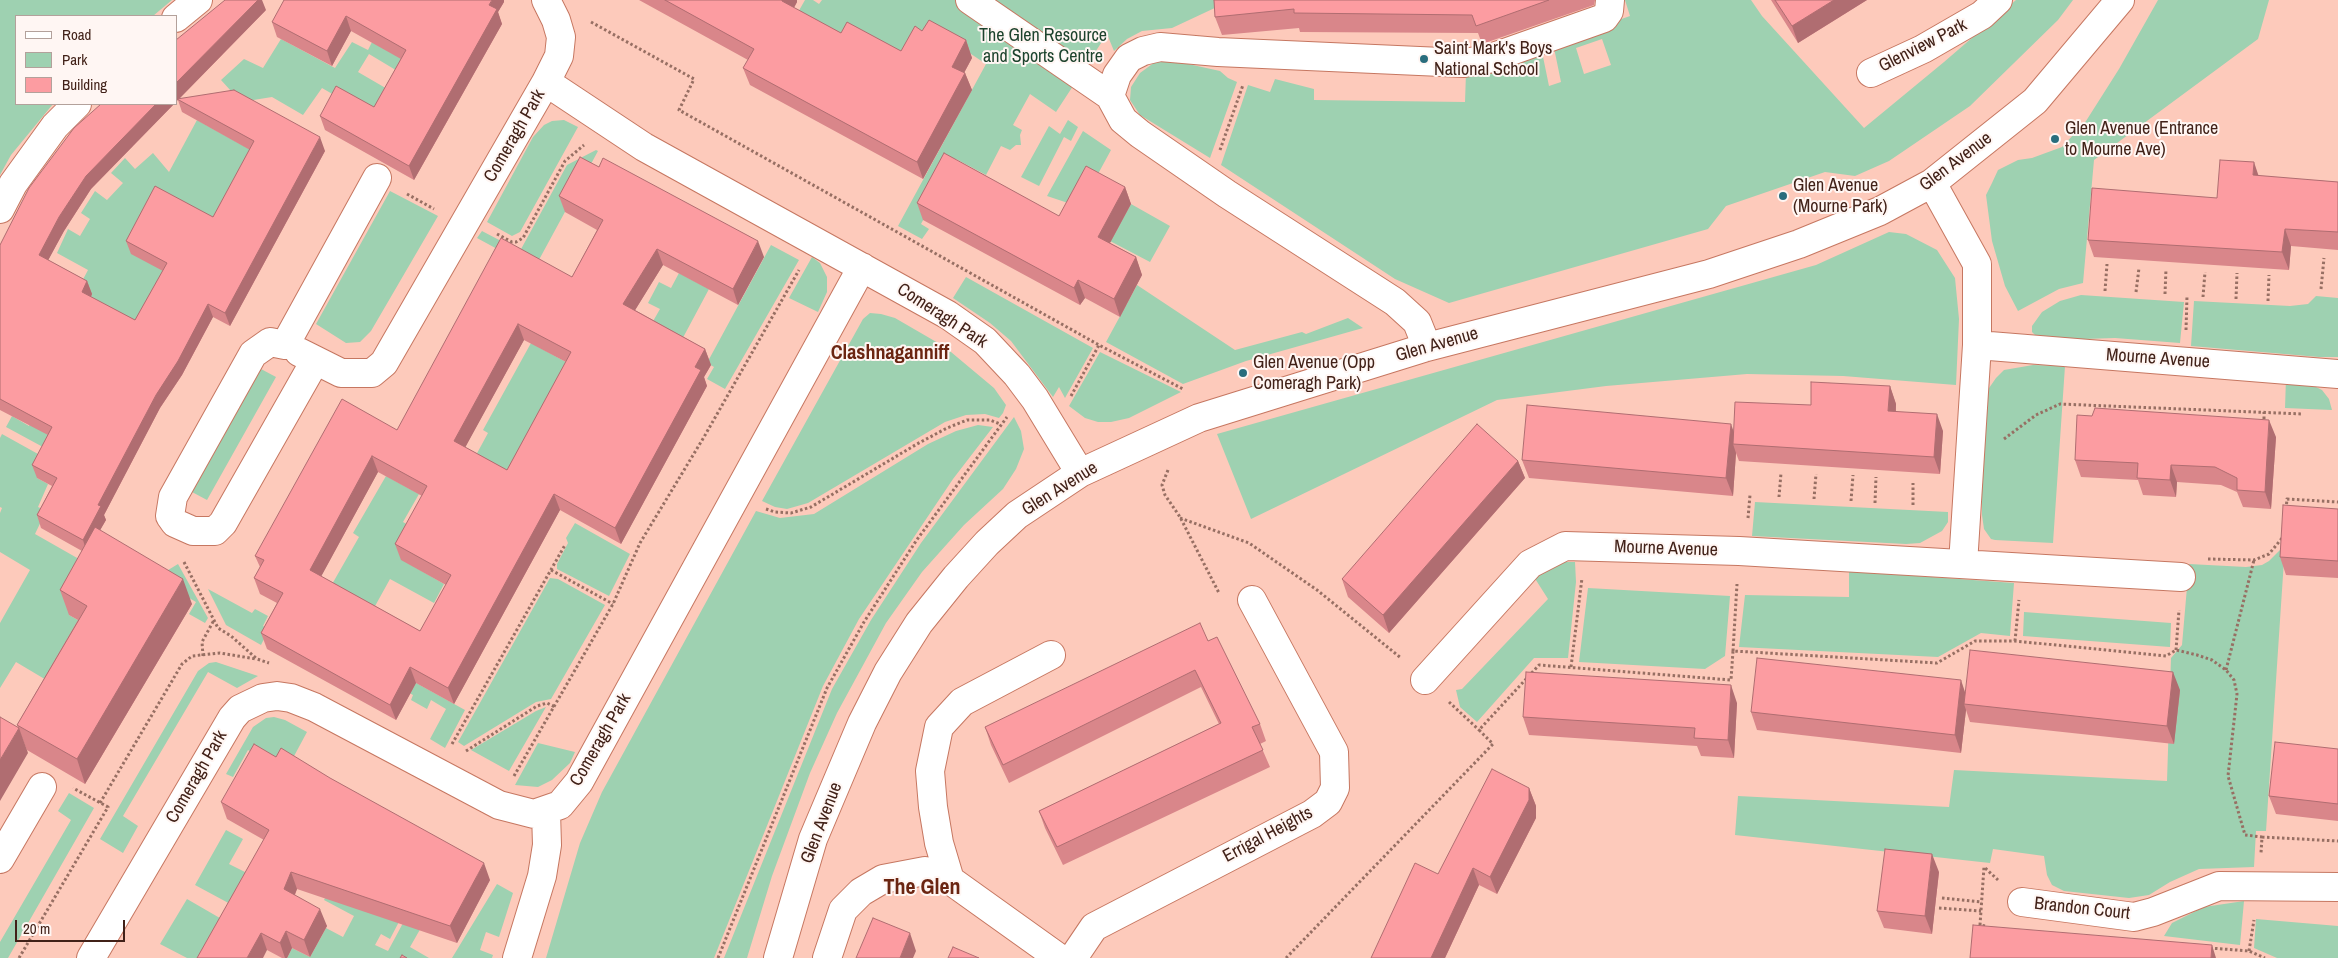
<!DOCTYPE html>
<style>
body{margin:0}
#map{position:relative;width:2338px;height:958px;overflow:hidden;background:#fdcabb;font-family:"Archivo Narrow",sans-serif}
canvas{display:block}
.legend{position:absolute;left:15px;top:15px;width:162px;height:90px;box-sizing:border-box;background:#fff6f3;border:1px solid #b3a19b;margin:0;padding:6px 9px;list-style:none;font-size:15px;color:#412118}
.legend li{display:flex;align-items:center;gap:10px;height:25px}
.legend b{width:25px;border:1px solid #b3a19b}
.scale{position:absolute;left:15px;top:920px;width:110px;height:22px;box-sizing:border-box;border:2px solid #412118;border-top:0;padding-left:6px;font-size:15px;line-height:18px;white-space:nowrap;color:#412118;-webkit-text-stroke:4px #fff6f3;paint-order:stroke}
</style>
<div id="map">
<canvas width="2338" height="958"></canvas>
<ul class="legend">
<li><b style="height:6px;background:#fff"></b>Road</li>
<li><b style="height:14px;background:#9ed1b1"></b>Park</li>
<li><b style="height:14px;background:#fc9ca1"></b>Building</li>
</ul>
<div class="scale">20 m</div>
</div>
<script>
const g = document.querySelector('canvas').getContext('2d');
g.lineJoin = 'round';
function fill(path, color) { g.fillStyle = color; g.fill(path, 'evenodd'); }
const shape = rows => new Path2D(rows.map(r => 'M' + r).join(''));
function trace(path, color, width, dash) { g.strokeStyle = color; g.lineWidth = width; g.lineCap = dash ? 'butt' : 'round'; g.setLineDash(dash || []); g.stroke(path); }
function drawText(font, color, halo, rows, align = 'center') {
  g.font = font + ' "Archivo Narrow",sans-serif'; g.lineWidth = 4; g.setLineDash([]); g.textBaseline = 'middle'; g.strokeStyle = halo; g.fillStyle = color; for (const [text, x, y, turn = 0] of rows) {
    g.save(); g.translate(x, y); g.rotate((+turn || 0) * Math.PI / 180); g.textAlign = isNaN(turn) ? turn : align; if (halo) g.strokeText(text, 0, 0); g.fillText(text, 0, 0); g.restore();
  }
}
fill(shape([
 [0,0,172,0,153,16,16,16,16,104,53,104,11,155,0,175],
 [805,0,813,0,819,4,822,0,1218,0,1219,6,1172,28,1142,31,1127,39,1114,51,1107,34,1056,112,1030,94,1013,125,1022,130,1020,135,1021,145,1016,145,1010,150,1001,146,986,175,956,159,921,224,929,229,922,239,898,226,986,64,938,32,913,58,793,21],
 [1625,0,1751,0,1762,16,1864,128,1944,62,2016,0,2073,0,2058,20,1970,106,1889,161,1855,176,1825,172,1726,206,1708,229,1449,303,1395,279,1221,165,1248,85,1270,92,1275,79,1314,89,1314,100,1465,102,1466,73,1541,47,1549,86,1561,82,1553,43,1630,16],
 [1602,39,1611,65,1584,74,1576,48],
 [2158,0,2269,0,2258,39,2094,160,2083,283,2059,289,2018,311,2005,286,1992,241,1986,195,1992,183,1998,170,2018,160,2032,158,2062,147,2086,121,2119,69],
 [281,39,335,68,352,42,368,50,372,42,406,61,399,72,369,54,358,72,389,90,372,117,322,88,303,115,272,97,241,102,221,80,244,59,263,68],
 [1170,60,1220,71,1228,78,1237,82,1210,158,1140,115,1130,100,1131,87,1140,73,1155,62],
 [197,120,251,150,198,245,140,334,87,305,79,287,88,270,57,253,68,229,80,236,90,219,81,213,95,191,107,200,123,183,111,173,125,158,135,169,153,153,169,172],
 [564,120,578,127,520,232,512,236,487,222,533,137,544,125,552,121],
 [1068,120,1078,127,1071,141,1064,137,1039,186,1021,177,1049,126,1060,134],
 [1083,131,1111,150,1080,207,1047,196],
 [596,150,598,151,534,269,477,238,482,231,520,251,567,165],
 [390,191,438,216,371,331,360,342,346,343,316,324],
 [1131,204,1170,226,1150,262,1110,241],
 [1889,232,1906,234,1937,250,1955,278,1959,319,1956,385,1843,376,1747,374,1606,386,1497,400,1251,519,1217,434,1816,265],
 [771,245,799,260,725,389,707,379,714,367,707,363],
 [812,257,820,263,827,277,827,292,818,312,789,298],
 [679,273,709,289,678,347,648,330,660,309,648,303,659,282,671,288],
 [966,277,1093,348,1065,398,1059,387,1053,397,1011,341,990,323,953,298],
 [1137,285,1235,350,1302,332,1306,334,1348,318,1363,328,1246,361,1183,384,1106,342],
 [2081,295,2184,302,2180,343,2115,338,2053,340,2036,336,2032,332,2032,326,2042,312,2060,301],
 [2316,296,2338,298,2338,357,2319,357,2191,346,2194,301,2290,306,2308,304],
 [870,313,881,314,895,318,945,347,994,388,1006,405,1003,413,999,418,985,414,966,415,945,422,808,503,787,509,775,507,762,501,863,319],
 [531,343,577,368,549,466,463,479,488,433,483,430],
 [1100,352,1181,392,1129,418,1111,422,1098,422,1085,418,1069,406],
 [2033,365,2065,366,2053,543,1995,540,1991,539,1984,529,1982,515,1982,469,1987,391,1996,378,2004,370],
 [261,369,276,377,207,500,192,492],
 [2286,378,2308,383,2322,390,2329,399,2332,410,2285,408],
 [79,407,54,453,6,427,12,416,29,426,30,423],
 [1014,417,1021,431,1024,449,1016,469,1003,489,964,525,922,572,886,623,837,713,810,773,772,876,747,958,724,958,832,689,871,620,921,543],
 [978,425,993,427,953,479,859,619,823,686,714,958,546,958,580,843,602,792,756,511,780,518,814,514,928,444,956,431],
 [2,434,47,459,37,478,48,484,38,507,46,511,35,534,93,567,69,615,85,624,53,684,16,662,0,688,0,623,30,570,0,552,0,513,2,508,0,507,0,438],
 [386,476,419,494,403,522,417,530,401,559,444,584,434,603,390,579,369,617,327,593,359,537,353,533],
 [1755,502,1948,512,1948,522,1942,531,1920,543,1906,544,1752,536],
 [575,523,630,554,609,596,557,569,557,564,568,543,566,538],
 [2285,545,2266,831,2256,831,2254,867,2199,869,2170,882,2149,895,2129,898,2064,891,2052,885,2047,875,2044,856,1993,849,1990,863,1735,835,1738,796,1949,807,1954,770,2167,781,2171,658,2182,645,2189,564,2246,567,2262,565,2269,561],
 [1565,562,1575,562,1576,582,1568,658,1534,658,1477,722,1460,707,1456,690,1462,689,1548,599,1534,577,1552,565],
 [178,564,208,618,205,623,189,614,196,602,155,578],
 [1849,571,2014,583,2010,636,1981,633,1938,657,1739,647,1745,595,1849,597],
 [550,578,558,579,605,605,551,699,536,702,464,746,458,742],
 [1588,588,1730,596,1725,656,1705,669,1579,662],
 [208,589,252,613,255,609,268,616,263,626,269,629,261,645,226,625],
 [2024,612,2171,623,2170,647,2023,636],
 [216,662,258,676,237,688,208,672,123,816,138,826,123,853,100,839,198,671,209,663],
 [409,679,465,710,445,748,430,739,446,709,431,700,427,709,411,700,413,695,402,689],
 [546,707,509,771,471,750,536,711],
 [274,717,285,720,307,732,286,771,248,750,233,777,226,774,253,727,266,718],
 [538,743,575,752,570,763,552,780,538,787,515,785],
 [69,793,94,808,8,958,0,958,0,942,71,820,58,811],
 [226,830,243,839,229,864,251,875,234,906,195,885],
 [338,873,402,916,390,939,381,934,375,945,388,951,410,910,426,919,410,947,429,958,287,958,292,948,310,957,326,928,343,937,354,916,324,900],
 [497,884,513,893,499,937,486,932,480,950,493,955,492,958,452,958],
 [187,899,225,921,204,958,187,958,160,944],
 [2244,901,2240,945,2164,936,2172,923,2204,907],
 [2256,919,2338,926,2338,958,2277,958,2254,948]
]), '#9ed1b1');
const minor = shape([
 [970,0,1110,96],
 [176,18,198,0],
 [1871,73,1923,49,1982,15,1998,0],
 [546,82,644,147,948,315,985,341,1017,375,1035,399,1080,473],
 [1932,183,1977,264,1977,345,1963,564],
 [0,209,13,184,55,126,77,104],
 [1977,345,2338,374],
 [1427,347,1417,322,1395,302,1227,194,1140,134,1123,120,1110,96,1117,75,1129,58,1143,51,1160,47,1218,52,1464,63,1488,59,1604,18,1609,11,1610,0],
 [299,352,341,373,372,373,384,363,546,82,559,56,561,37,556,20,546,0],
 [315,361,223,523,215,531,193,531,175,523,170,516,173,497,253,354,270,342,285,345,377,178],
 [1051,655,962,702,939,727,930,771,933,807,939,843,950,880,1059,958],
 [1425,680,1530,564,1565,546,1739,551,2181,577],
 [0,859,42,787],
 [2022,902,2134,917,2153,912,2219,886,2338,887],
 [91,958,232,718,240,709,263,698,277,696,291,698,314,707,499,805,534,814,560,805,579,782,862,267],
 [517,958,542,876,547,845,546,812],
 [778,958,813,839,862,723,888,672,919,623,956,577,987,543,1017,515,1080,473,1199,418,1427,347,1709,274,1799,244,1880,211,1932,183,2035,101,2120,0],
 [827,958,843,910,861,892,883,879,925,871,937,873,950,880],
 [1073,958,1094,927,1312,814,1328,802,1335,788,1334,752,1252,600]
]);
trace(minor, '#c67761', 30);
trace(shape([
 [591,22,694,79,679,110,1099,345,1183,389],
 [1220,150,1243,85],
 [407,194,434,209],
 [497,234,512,242,516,242,523,238,565,161,584,145],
 [2321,289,2324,258],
 [2105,291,2107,264],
 [2136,292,2139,268],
 [2165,294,2166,269],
 [2203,297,2205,272],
 [2236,299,2237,273],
 [2268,301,2269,275],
 [2186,330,2187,296],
 [1071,396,1099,345],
 [2264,424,2264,412],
 [2004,439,2036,415,2060,404,2303,414],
 [1168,470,1162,485,1165,495,1180,517,1219,593],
 [1779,497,1781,473],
 [1814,499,1816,474],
 [1851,501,1853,475],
 [1875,503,1876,477],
 [1913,505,1913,483],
 [766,509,775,512,791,513,811,507,917,444,947,428,967,420,990,420,1000,424],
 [2286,509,2287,499,2338,502],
 [1180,518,1249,543,1317,590,1401,658],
 [1748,518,1750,495],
 [2208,559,2254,560,2269,554,2283,537],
 [184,562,218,628,231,636,257,659,269,663],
 [551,570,613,604],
 [2015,641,2019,600],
 [2176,650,2179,610],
 [1733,651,1737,584],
 [203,656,202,642,214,620],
 [1571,667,1582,578],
 [2226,670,2254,560],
 [1449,702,1479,730],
 [452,744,565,545],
 [466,751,537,706,547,703,555,707],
 [514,776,613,604,640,543,704,437,799,270],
 [100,803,182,664,192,656,220,653,256,659],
 [2262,837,2338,841],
 [1942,898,1982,902],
 [1939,908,1981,911],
 [1985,926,1980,925,1984,867,1998,880],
 [2210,948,2249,951,2265,958],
 [2249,951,2254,920],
 [19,958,108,807,73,788],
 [718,958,827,688,864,622,916,541,1007,417],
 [1286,958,1493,744,1479,730,1539,665,1731,680,1733,651,1937,663,1975,641,2015,641,2166,656,2176,650,2197,655,2212,660,2226,670,2234,680,2237,694,2228,776,2245,835,2262,837,2261,853]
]), '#976f63', 3, [2.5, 2.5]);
trace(minor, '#fff', 28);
fill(shape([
 [639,0,797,0,797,2,794,8,841,33,901,51,922,31,966,40,972,58,964,73,965,73,972,90,923,179,750,85,743,68,748,60],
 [1214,0,1595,0,1594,5,1482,44,1478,33,1300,32,1299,28,1222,35,1215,17],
 [1771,0,1867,0,1798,43],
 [504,2,498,12,502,24,414,180,325,130,320,116,374,107,401,59,351,31,332,66,277,37,272,22],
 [266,10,179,99,325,151,230,326,213,317,182,375,160,408,104,515,106,520,100,530,192,604,85,784,27,750,28,753,17,725,78,620,69,615,60,590,82,551,41,528,37,515,52,486,37,478,32,465,48,435,0,410,0,245,101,104,174,104,91,189,64,231,48,260,87,281,92,294,91,297,135,320,163,271,131,254,126,241,213,217,250,150,182,112,178,100,176,101,176,40],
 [2259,176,2338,182,2338,250,2291,246,2289,270,2094,257,2088,240,2217,198],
 [1125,187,1131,204,1110,243,1136,257,1142,275,1120,317,1085,298,1080,305,923,220,917,203,1059,216],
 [559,196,764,257,738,305,663,265,635,310,705,349,711,365,704,377,707,386,621,544,560,510,454,704,416,683,396,720,267,649,261,633,277,603,260,594,254,578,260,567,255,556,397,430,572,277,597,230,565,212],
 [524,340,566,362,507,470,465,447],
 [378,472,422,496,395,544,401,560,446,585,420,631,321,576],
 [1890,386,1896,404,1896,412,1943,431,1940,474,1739,461,1736,453,1733,496,1529,478,1522,460,1734,431,1811,405],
 [2276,437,2271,509,2243,507,2237,492,2221,485,2177,482,2176,497,2143,495,2138,480,2081,477,2075,460],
 [1518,461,1525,478,1389,633,1348,597,1342,579],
 [2338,509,2338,578,2286,575,2280,557],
 [1208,641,1260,724,1266,741,1260,744,1270,767,1063,865,1045,828,1039,811,1219,724,1201,687,1009,783,991,745,985,727],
 [2180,690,2174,744,1970,722,1966,710,1961,753,1757,730,1751,712,1965,692],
 [1737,703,1734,758,1701,756,1697,746,1529,735,1523,717],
 [2338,749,2338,821,2276,814,2269,796],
 [1529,788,1536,806,1536,818,1497,894,1479,885,1445,958,1371,958,1438,874],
 [221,802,490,880,457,943,297,889,295,895,327,926,310,957,292,948,287,958,282,958,267,950,197,958,264,840,227,819],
 [1939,872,1932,934,1884,928,1877,911]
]), '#d9868a');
fill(shape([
 [258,0,262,0,266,10,178,100,177,99,178,100,176,101,176,83],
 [492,0,504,0,504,2,498,12,502,24,414,180,409,166],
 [782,0,797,0,797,2,788,18,782,1],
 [1834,0,1867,0,1798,43,1792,26],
 [346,16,351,31,332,66,327,51],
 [966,40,972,58,958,84,952,67],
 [965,73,972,90,923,179,917,162],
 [156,104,174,104,91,189,64,231,44,268,39,255,59,217,86,176],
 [320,137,325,151,230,326,225,313],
 [2254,162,2260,180,2253,175],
 [1125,187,1131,204,1104,254,1098,237],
 [2285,229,2291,246,2289,270,2282,252],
 [758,241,764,257,738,305,733,289],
 [657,249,663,265,629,320,623,304],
 [1136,257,1142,275,1120,317,1114,299],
 [1078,280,1085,298,1080,305,1074,288],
 [87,281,92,294,87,305,82,292],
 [208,304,213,317,182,375,160,408,104,515,106,520,87,553,83,540,98,505,156,395],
 [518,324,524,340,460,457,454,441],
 [705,349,711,365,704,377,707,386,621,544,615,528,695,367],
 [1890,386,1896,404,1895,429,1888,411],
 [1937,414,1943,431,1940,474,1934,457],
 [2269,420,2276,437,2271,509,2265,492],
 [1731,424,1737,441,1733,444,1736,453,1733,496,1726,478],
 [372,456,378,472,316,586,310,570],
 [1518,461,1525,478,1389,633,1383,615],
 [2171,465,2177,482,2176,497,2170,480],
 [554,494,560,510,454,704,448,688],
 [183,579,192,604,85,784,77,759],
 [410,667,416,683,396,720,390,705],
 [2173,672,2180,690,2174,744,2167,726],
 [1961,680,1967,698,1964,704,1966,710,1961,753,1955,735],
 [1731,685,1737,703,1734,758,1728,740],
 [19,728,28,753,0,801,0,760],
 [1529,788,1536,806,1536,818,1497,894,1490,877],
 [1932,854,1939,872,1932,934,1925,916],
 [484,863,490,880,457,943,450,926],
 [1473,868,1479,885,1445,958,1431,958],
 [291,872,297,889,290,906,284,889],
 [320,909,327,926,310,957,304,940],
 [286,931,292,948,287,958,285,958,280,943],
 [261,933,267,950,263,958,247,958],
 [910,933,916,951,913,958,900,958],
 [2212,945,2216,958,2211,958]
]), '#b06d71');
const building = shape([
 [225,0,258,0,176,83,176,40,225,0],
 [284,0,492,0,489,5,497,9,409,166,320,116,336,86,374,107,406,50,346,16,327,51,272,22,284,0],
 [665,0,782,0,782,1,841,33,847,22,901,51,915,26,922,31,929,20,966,40,952,67,965,73,917,162,743,68,754,49,665,0],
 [1214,0,1549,0,1476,26,1472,15,1294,13,1294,9,1215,17,1214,0],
 [1775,0,1834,0,1792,26,1775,0],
 [234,90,320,137,225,313,208,304,178,361,156,395,98,505,101,506,83,540,37,515,57,478,32,465,52,427,0,399,0,245,29,188,74,128,101,104,156,104,86,176,59,217,39,255,87,281,82,292,135,320,167,263,126,241,155,186,213,217,254,141,177,99,234,90],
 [944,153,1059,216,1086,166,1125,187,1098,237,1136,257,1114,299,1078,280,1074,288,917,203,944,153],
 [580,157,599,167,603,158,758,241,733,289,657,249,623,304,705,349,695,367,701,370,615,528,554,494,448,688,410,667,390,705,261,633,283,593,254,578,264,560,255,556,342,399,397,430,501,238,572,277,603,220,559,196,580,157],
 [518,324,571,352,507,470,454,441,518,324],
 [372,456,427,486,395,544,451,575,420,631,310,570,372,456],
 [2220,160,2254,162,2253,175,2338,182,2338,232,2285,229,2282,252,2088,240,2092,188,2217,198,2220,160],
 [1811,382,1890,386,1888,411,1937,414,1934,457,1733,444,1735,402,1811,405,1811,382],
 [1527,405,1731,424,1726,478,1522,460,1527,405],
 [2095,408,2269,420,2265,492,2237,490,2237,478,2215,467,2171,465,2170,480,2137,478,2138,463,2075,460,2077,415,2092,416,2095,408],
 [1477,424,1518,461,1383,615,1342,579,1477,424],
 [2283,505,2338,509,2338,561,2280,557,2283,505],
 [95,527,183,579,77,759,17,725,87,606,60,590,95,527],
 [1200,623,1208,641,1217,637,1260,724,1252,727,1263,750,1057,847,1039,811,1221,723,1195,670,1003,765,985,727,1200,623],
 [1970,650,2173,672,2167,726,1964,704,1970,650],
 [1757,658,1961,680,1955,735,1751,712,1757,658],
 [1526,672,1731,685,1728,740,1694,738,1695,728,1523,717,1526,672],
 [0,717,19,728,0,760,0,717],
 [2275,742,2338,749,2338,804,2269,796,2275,742],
 [254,744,276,757,281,748,330,778,484,863,450,926,291,872,284,889,320,909,304,940,286,931,280,943,261,933,247,958,197,958,269,830,221,802,254,744],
 [1492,769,1529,788,1529,800,1490,877,1473,868,1431,958,1371,958,1415,863,1438,874,1492,769],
 [1885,849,1932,854,1925,916,1877,911,1885,849],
 [873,918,910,933,900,958,856,958,873,918],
 [1973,925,2212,945,2211,958,1970,958,1973,925],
 [953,947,979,958,948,958,953,947],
 [402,955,407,958,400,958,402,955]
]);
fill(building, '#fc9ca1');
trace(building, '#b06d71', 1);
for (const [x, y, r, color] of [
 [1424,59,5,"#296d7d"],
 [2055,139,5,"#296d7d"],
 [1783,196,5,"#296d7d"],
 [1243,373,5,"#296d7d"]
]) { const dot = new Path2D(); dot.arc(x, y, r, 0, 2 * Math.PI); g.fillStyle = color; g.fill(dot); trace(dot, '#fff6f3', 2); }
drawText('18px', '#1d432d', '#fff6f3', [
 ["The Glen Resource",1043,36],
 ["and Sports Centre",1043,57]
]);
drawText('18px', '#412118', '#fff6f3', [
 ["Glenview Park",1923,46,-27],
 ["Comeragh Park",515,136,-60],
 ["Glen Avenue",1956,162,-37],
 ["Comeragh Park",942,316,33],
 ["Glen Avenue",1437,345,-16],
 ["Mourne Avenue",2158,359,4],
 ["Glen Avenue",1060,489,-32],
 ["Mourne Avenue",1666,549,2],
 ["Comeragh Park",601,740,-60],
 ["Comeragh Park",197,777,-60],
 ["Glen Avenue",822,823,-69],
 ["Errigal Heights",1268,835,-28],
 ["Brandon Court",2082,909,6]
]);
drawText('18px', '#412118', '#fff6f3', [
 ["Saint Mark's Boys",1434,49],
 ["National School",1434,70],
 ["Glen Avenue (Entrance",2065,129],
 ["to Mourne Ave)",2065,150],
 ["Glen Avenue",1793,186],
 ["(Mourne Park)",1793,207],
 ["Glen Avenue (Opp",1253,363],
 ["Comeragh Park)",1253,384]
], 'left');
drawText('bold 20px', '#6b2511', '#fff6f3', [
 ["Clashnaganniff",890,354]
]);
drawText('bold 22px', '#6b2511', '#fff6f3', [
 ["The Glen",922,888]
]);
</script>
